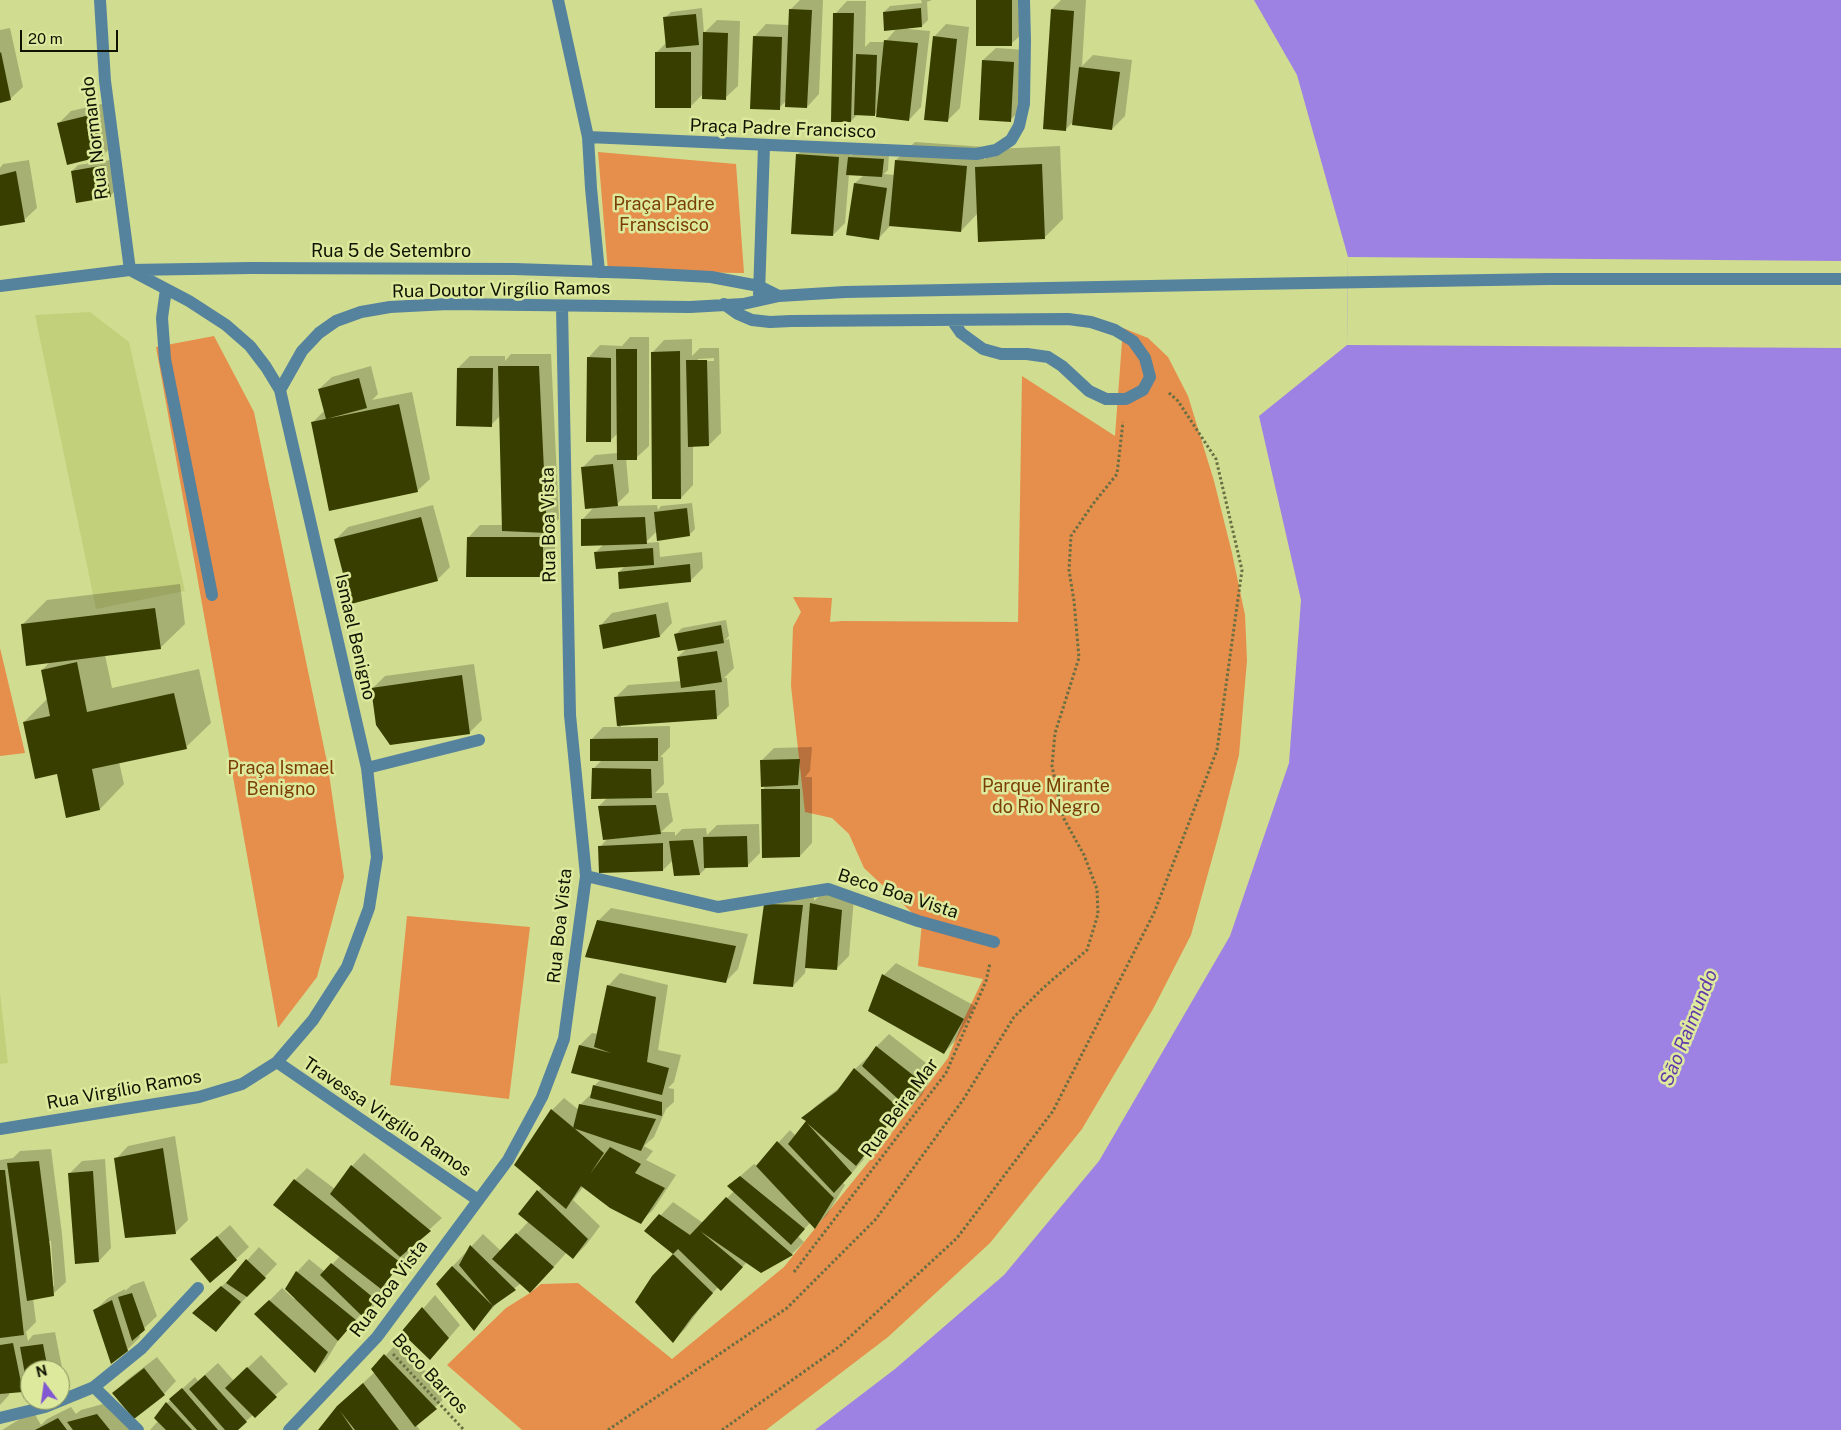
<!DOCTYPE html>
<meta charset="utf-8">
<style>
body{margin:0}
#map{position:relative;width:1841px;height:1430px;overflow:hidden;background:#d0dc90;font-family:"Public Sans",sans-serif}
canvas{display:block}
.north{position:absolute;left:20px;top:1360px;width:50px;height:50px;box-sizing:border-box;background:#dde99d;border:1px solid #8b935e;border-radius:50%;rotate:346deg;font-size:14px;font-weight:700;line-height:20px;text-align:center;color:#101300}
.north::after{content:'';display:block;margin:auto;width:18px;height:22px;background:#8158d2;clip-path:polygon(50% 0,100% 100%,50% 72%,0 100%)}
.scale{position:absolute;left:20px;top:30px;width:98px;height:22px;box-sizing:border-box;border:2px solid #101300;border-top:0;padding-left:6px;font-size:15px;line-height:18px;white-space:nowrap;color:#101300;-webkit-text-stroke:4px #dde99d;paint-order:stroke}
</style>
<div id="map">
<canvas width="1841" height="1430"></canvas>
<div class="north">N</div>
<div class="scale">20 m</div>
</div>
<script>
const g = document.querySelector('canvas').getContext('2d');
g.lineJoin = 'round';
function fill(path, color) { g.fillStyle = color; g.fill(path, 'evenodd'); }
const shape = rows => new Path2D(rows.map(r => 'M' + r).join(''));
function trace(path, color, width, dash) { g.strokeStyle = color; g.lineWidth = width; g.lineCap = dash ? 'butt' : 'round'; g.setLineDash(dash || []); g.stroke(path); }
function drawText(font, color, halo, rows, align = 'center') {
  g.font = font + ' "Public Sans",sans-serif'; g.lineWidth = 5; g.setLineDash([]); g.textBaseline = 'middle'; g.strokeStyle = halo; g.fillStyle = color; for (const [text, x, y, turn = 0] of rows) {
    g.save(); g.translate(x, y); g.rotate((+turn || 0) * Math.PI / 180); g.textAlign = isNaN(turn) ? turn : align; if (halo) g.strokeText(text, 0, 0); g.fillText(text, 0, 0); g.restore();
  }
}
fill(shape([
 [90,312,129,342,185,591,96,609,35,315],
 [0,993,8,1063,0,1064]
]), '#c3d07b');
fill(shape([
 [598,152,736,164,744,273,608,271],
 [1123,328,1148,338,1168,357,1188,396,1214,481,1232,553,1245,615,1247,660,1239,755,1220,830,1191,935,1153,1009,1082,1129,990,1243,888,1337,766,1430,522,1430,447,1365,506,1308,530,1293,541,1284,578,1283,672,1359,784,1267,887,1139,948,1058,964,1019,983,979,918,966,922,922,864,868,849,834,832,818,805,812,791,686,793,627,801,612,793,597,832,598,830,622,842,621,1018,622,1022,376,1115,436],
 [214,336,254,412,328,767,344,877,317,977,278,1028,156,347],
 [0,648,25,753,0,756],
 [407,916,530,927,509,1099,390,1085]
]), '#e68e4b');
fill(shape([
 [1254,0,1841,0,1841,1430,815,1430,895,1369,1004,1275,1099,1161,1230,936,1289,763,1301,600,1259,416,1347,345,1348,257,1297,75]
]), '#9d81e3');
fill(shape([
 [1348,257,1841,261,1841,348,1347,345]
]), '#d0dc90');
fill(shape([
 [800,0,823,0,819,94,807,107,786,101,779,108,754,37,766,24,789,25,790,10],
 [921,0,932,0,927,2,928,20,922,26,908,27,908,29,930,31,921,107,909,120,878,111,874,115,858,114,851,121,835,14,847,1,866,1,865,47,870,42,885,42,897,28,884,12,890,6,922,3],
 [977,0,1024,0,1024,32,1011,44],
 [1061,0,1086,0,1082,66,1093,55,1132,60,1125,116,1112,129,1074,121,1066,129,1052,9],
 [702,8,704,33,717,20,740,21,738,86,725,98,703,94,690,107,656,53,667,42,665,18,671,12],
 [946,24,969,27,960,108,947,121,934,37],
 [10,28,23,87,10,99,0,102,0,30],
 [996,48,1026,50,1023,108,1010,120,983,60],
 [106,103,115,143,103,155,59,123,71,111],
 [810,142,851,144,850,156,855,151,889,153,888,170,884,174,895,175,896,160,915,142,985,147,984,160,995,149,1060,146,1063,219,1044,238,978,213,961,231,891,225,878,239,855,183,864,175,849,174,845,223,833,235,797,155],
 [29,160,37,208,24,220,0,225,0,168,3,164],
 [111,160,116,190,110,196,72,171,78,165],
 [630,337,649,337,649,446,636,458,626,458,629,492,615,506,657,505,658,510,661,506,692,503,695,529,689,535,657,531,645,543,659,542,660,557,702,552,703,568,691,580,619,572,626,565,596,552,604,544,582,520,594,507,582,468,595,455,618,453,618,433,610,441,588,358,600,345,622,346],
 [692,339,692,356,700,348,719,348,721,433,709,445,693,446,693,485,681,498,652,353,664,340],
 [714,358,714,361,698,361,698,359],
 [511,354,551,354,559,519,553,525,555,525,555,563,542,576,468,538,480,525,503,525,500,416,491,425,458,368,470,356,505,356,505,361],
 [371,366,378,394,372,400,412,392,430,479,417,491,312,423,325,410,319,389,332,377],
 [433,505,450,567,437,580,335,540,348,527],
 [180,584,185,624,160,648,105,655,112,688,199,669,211,723,186,747,119,762,124,784,100,809,58,773,24,722,48,698,42,670,50,662,23,624,47,600],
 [668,602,672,623,660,636,600,626,612,613],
 [726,620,729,636,725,640,729,639,734,668,724,678,727,678,729,706,716,718,621,725,621,727,670,726,670,747,660,757,663,757,664,784,655,793,668,793,673,821,661,832,675,832,675,836,682,829,706,828,707,835,717,825,759,824,760,853,747,866,707,867,700,874,673,860,663,870,600,847,608,838,599,806,608,797,593,769,602,760,591,740,603,727,618,727,616,697,628,685,682,681,678,657,687,648,676,634,682,628],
 [474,664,482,720,469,733,372,689,385,676],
 [812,747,810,771,805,777,812,777,812,843,800,856,763,789,767,785,761,761,774,748],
 [824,891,854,898,849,956,836,969,806,966,805,973,793,986,765,904,814,893,814,901],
 [611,908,748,934,738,969,725,982,598,921],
 [896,963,975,1006,956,1040,944,1053,884,975],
 [620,973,668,985,658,1050,681,1055,674,1082,668,1088,674,1089,674,1102,666,1109,654,1137,644,1146,653,1151,646,1160,676,1175,653,1210,640,1222,584,1186,573,1200,600,1226,586,1245,573,1258,567,1252,543,1279,521,1283,499,1301,474,1329,452,1267,483,1234,501,1251,529,1221,520,1214,542,1187,552,1110,564,1098,579,1110,580,1105,593,1092,594,1086,601,1079,580,1045,592,1033,598,1034,608,986],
 [889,1034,935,1070,922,1095,909,1108,905,1104,863,1158,864,1159,843,1183,845,1185,827,1215,815,1227,810,1223,798,1236,804,1242,792,1254,761,1272,747,1262,733,1277,718,1287,704,1303,685,1329,673,1341,653,1277,674,1254,646,1231,673,1202,703,1223,734,1191,729,1186,754,1164,757,1166,790,1130,796,1136,807,1121,803,1118,816,1106,844,1084,855,1069,868,1057,869,1058,877,1046],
 [175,1136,188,1220,175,1233,116,1159,128,1146],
 [51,1149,62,1234,66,1282,53,1294,33,1298,36,1322,26,1332,28,1341,33,1335,55,1332,63,1373,60,1376,60,1370,30,1370,30,1389,28,1385,22,1391,9,1392,9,1395,0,1405,0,1160,13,1158,20,1151],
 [49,1241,51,1241,54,1286,52,1286],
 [364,1153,442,1218,409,1248,413,1250,384,1284,387,1286,376,1304,364,1317,361,1314,339,1339,327,1359,315,1372,256,1314,282,1288,294,1299,296,1298,286,1288,297,1272,309,1259,325,1272,340,1256,295,1180,307,1168,335,1189,352,1166],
 [105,1159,111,1248,99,1261,69,1174,82,1161],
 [230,1225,249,1247,236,1259,192,1259],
 [259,1247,277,1264,216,1330,206,1301,234,1275],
 [144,1281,157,1316,139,1333,140,1337,127,1350,95,1310,108,1298,125,1289,125,1291,132,1285],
 [435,1295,460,1325,442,1346,403,1332],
 [398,1342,448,1395,416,1425,420,1430,319,1430,351,1394,375,1372,373,1369],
 [261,1355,288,1384,236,1430,150,1430,159,1420,167,1403,195,1377,198,1381,218,1363,234,1381],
 [157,1357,176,1381,164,1394,134,1417,114,1393,127,1380],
 [110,1402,132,1430,2,1430,33,1411,41,1425,47,1419,71,1407,76,1414,81,1410]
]), '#0003');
fill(shape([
 [976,0,1012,0,1012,46,976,46],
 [921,8,922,27,884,31,883,12],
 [789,9,812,10,807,108,785,107],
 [1051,9,1074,11,1066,131,1043,129],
 [833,13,854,13,851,122,831,122],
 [696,14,699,45,666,48,663,17],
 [703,32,728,33,726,100,702,99],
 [753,36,782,37,780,110,750,109],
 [933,36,957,39,948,122,924,120],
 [884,40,918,43,909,121,876,117],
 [1,52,11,100,0,103,0,53],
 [655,52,691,52,691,108,655,108],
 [856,54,877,55,875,116,854,115],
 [982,60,1014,62,1011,122,979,120],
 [1079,67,1120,72,1112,130,1072,125],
 [94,114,103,156,67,165,57,123],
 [796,154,839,157,833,236,791,234],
 [848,157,884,159,882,177,846,175],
 [895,160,967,166,961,232,889,226],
 [1042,164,1045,239,978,242,975,167],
 [105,165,111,197,76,203,71,171],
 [16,171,25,222,0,226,0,175],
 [854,183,887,188,879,240,846,235],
 [616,349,637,349,637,460,617,460],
 [680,351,681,499,652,499,651,352],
 [587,357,611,358,611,442,586,442],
 [686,360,707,360,709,446,688,447],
 [498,366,539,366,547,533,502,531],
 [457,368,493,368,492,427,456,426],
 [359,378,367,408,326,419,318,389],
 [399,404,418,492,329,511,311,422],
 [613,464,618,506,585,509,581,467],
 [687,508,690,536,657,541,654,512],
 [421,517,438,581,351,604,334,539],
 [645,517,647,544,581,546,581,519],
 [467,537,543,537,543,577,466,577],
 [653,548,654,565,596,569,594,552],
 [690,564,691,582,619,589,618,572],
 [155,608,161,649,26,666,21,624],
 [656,614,660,637,603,649,599,625],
 [721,625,724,643,678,651,674,634],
 [717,651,722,682,681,688,677,657],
 [77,662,87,712,174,693,187,749,92,769,100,810,66,818,57,774,35,779,23,722,50,716,41,670],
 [462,675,470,734,390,745,376,725,371,688],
 [715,690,717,719,617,726,614,697],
 [658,738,658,761,590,761,590,739],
 [800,759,798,785,761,787,760,760],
 [592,768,651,769,652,798,591,799],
 [761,789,800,789,800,857,762,858],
 [656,805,661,834,603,840,598,806],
 [747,836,748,867,704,868,703,837],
 [693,840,700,875,674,876,669,841],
 [663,843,663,871,599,873,598,846],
 [810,903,842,910,837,970,805,968],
 [764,904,803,905,793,987,753,984],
 [597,920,736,946,726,983,585,957],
 [882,974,964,1019,944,1054,868,1011],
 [607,985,656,997,647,1062,669,1068,662,1095,571,1073,579,1045,611,1053,594,1047],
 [876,1046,923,1083,909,1109,862,1066],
 [854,1068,900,1109,856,1166,807,1123,852,1173,834,1193,788,1144,806,1121,801,1118,837,1091],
 [593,1085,662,1102,662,1116,590,1098],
 [579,1104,656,1119,641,1151,573,1128],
 [551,1109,604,1153,590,1174,610,1147,641,1164,635,1173,665,1188,641,1224,610,1208,581,1186,566,1209,514,1165],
 [777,1141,834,1198,815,1229,756,1166],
 [163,1148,176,1234,125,1238,114,1158],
 [39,1161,50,1247,54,1296,27,1301,7,1163],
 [351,1165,431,1231,400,1257,330,1194],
 [0,1170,5,1170,24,1335,0,1338],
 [93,1171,99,1262,75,1264,68,1173],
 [740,1176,805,1229,791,1245,727,1186],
 [294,1179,401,1263,381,1289,273,1205],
 [537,1190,588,1239,573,1259,518,1214],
 [726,1197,793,1255,761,1273,700,1231,743,1267,721,1291,678,1249,673,1254,644,1231,659,1214,690,1235],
 [516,1233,554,1267,530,1293,492,1259],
 [217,1236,237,1260,210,1283,190,1259],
 [470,1245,516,1290,493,1306,459,1265],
 [673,1254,713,1293,692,1317,673,1343,635,1302,652,1276],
 [246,1259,266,1278,247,1297,226,1283],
 [331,1263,375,1299,364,1318,320,1275],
 [452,1266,493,1306,474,1331,436,1284],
 [296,1271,356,1320,338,1341,285,1289],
 [221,1286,241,1302,216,1332,192,1313],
 [132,1293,145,1330,132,1341,118,1297],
 [112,1300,128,1351,111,1364,93,1310],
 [269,1300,328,1352,315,1373,254,1314],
 [422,1307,449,1338,430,1360,401,1332],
 [13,1343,23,1392,0,1394,0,1345],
 [43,1344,48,1370,30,1370,30,1391,28,1391,20,1347],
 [384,1354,437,1409,415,1427,371,1369],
 [247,1367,277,1397,255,1418,225,1388],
 [144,1368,165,1395,134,1419,112,1393],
 [205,1375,247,1422,238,1430,225,1430,189,1389],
 [363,1383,399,1430,355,1430,340,1411,353,1430,318,1430,337,1406],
 [182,1388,218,1430,197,1430,169,1399],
 [166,1402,192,1430,166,1430,154,1418],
 [97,1414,110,1430,73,1430,67,1422],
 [58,1418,67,1430,35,1430]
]), '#383e00');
trace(shape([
 [794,1272,946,1073,986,981,990,963],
 [393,1354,464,1430],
 [608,1430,787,1308,876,1219,963,1100,1014,1017,1043,988,1087,950,1098,914,1097,889,1084,855,1063,817,1052,766,1055,733,1079,658,1074,601,1069,570,1071,536,1093,504,1117,474,1123,422],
 [722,1430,840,1346,957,1238,1053,1111,1154,913,1217,750,1242,570,1216,459,1178,401,1168,392]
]), '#686f42', 3, [2.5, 2.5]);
trace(shape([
 [558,0,588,137,591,188,599,272],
 [588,137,976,154,996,150,1011,140,1019,126,1024,104,1025,41,1024,0],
 [0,286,130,270,251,268,514,269,637,273,711,277,759,286,779,296],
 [166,289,162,318,165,359,212,595],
 [759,294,764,146],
 [724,304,738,314,752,320,770,322,791,321,1068,319,1091,322,1115,330,1133,341,1145,358,1150,377,1143,390,1126,399,1106,399,1089,391,1062,366,1048,357,1027,354,1001,354,983,349,961,333,952,320],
 [280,390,302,351,319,333,336,321,361,312,390,307,448,304,690,307,743,304,779,296,845,292,1251,284,1549,279,1841,279],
 [367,768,479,740],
 [586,876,718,907,828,889,918,921,994,942],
 [277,1062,478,1200],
 [0,1129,199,1097,242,1084,277,1062,313,1020,347,967,369,908,377,857,367,768,280,390,266,367,250,346,226,325,189,301,130,270,105,81,100,0],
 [94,1387,138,1430],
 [0,1418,45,1407,94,1387,142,1348,198,1288],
 [289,1430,377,1337,508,1160,542,1097,564,1039,586,876,570,715,562,306]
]), '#55829d', 12);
drawText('18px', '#101300', '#dde99d', [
 ["Praça Padre Francisco",783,129,2],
 ["Rua Normando",95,138,-97],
 ["Rua 5 de Setembro",391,251],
 ["Rua Doutor Virgílio Ramos",501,290,-1],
 ["Rua Boa Vista",549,525,-91],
 ["Ismael Benigno",355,637,77],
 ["Beco Boa Vista",898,894,18],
 ["Rua Boa Vista",560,926,-84],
 ["Rua Virgílio Ramos",124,1090,-10],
 ["Rua Beira Mar",900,1108,-54],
 ["Travessa Virgílio Ramos",387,1117,34],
 ["Rua Boa Vista",389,1289,-53],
 ["Beco Barros",430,1374,47]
]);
drawText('18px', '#7b3f05', '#dde99d', [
 ["Praça Padre",664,204],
 ["Franscisco",664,225],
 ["Praça Ismael",281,768],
 ["Benigno",281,789],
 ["Parque Mirante",1046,786],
 ["do Rio Negro",1046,807]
]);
drawText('italic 19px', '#6238ab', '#dde99d', [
 ["São Raimundo",1689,1028,-68]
]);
</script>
